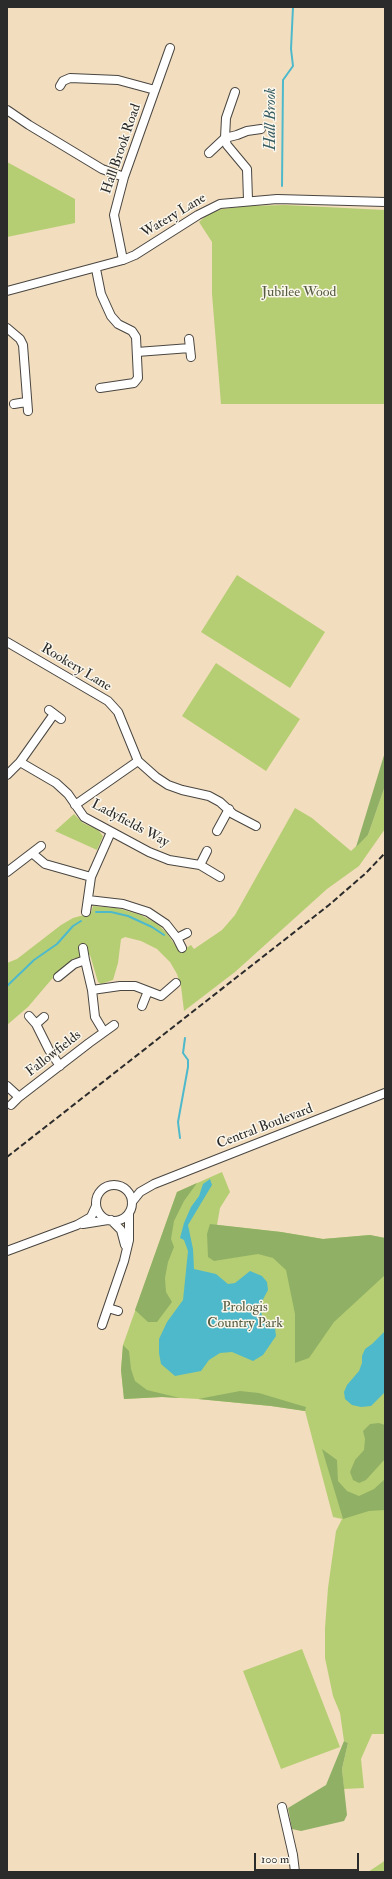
<!DOCTYPE html>
<style>
body{margin:0}
#map{position:relative;width:392px;height:1879px;overflow:hidden;background:#f2ddbf;font-family:"IM FELL Double Pica",serif}
canvas{display:block}
.frame{position:absolute;inset:0;border:8px solid #2b2b2b;pointer-events:none}
.scale{position:absolute;left:254px;top:1853px;width:105px;height:18px;box-sizing:border-box;border:2px solid #2b2b2b;border-top:0;padding-left:5px;font-size:12px;line-height:14px;white-space:nowrap;color:#2b2b2b;-webkit-text-stroke:3px #fbf7ec;paint-order:stroke}
</style>
<div id="map">
<canvas width="392" height="1879"></canvas>
<div class="frame"></div>
<div class="scale">100 m</div>
</div>
<script>
const g = document.querySelector('canvas').getContext('2d');
g.lineJoin = 'round';
function fill(path, color) { g.fillStyle = color; g.fill(path, 'evenodd'); }
const shape = rows => new Path2D(rows.map(r => 'M' + r).join(''));
function trace(path, color, width, dash) { g.strokeStyle = color; g.lineWidth = width; g.lineCap = dash ? 'butt' : 'round'; g.setLineDash(dash || []); g.stroke(path); }
function drawText(font, color, halo, rows, align = 'center') {
  g.font = font + ' "IM FELL Double Pica",serif'; g.lineWidth = 3; g.setLineDash([]); g.textBaseline = 'middle'; g.strokeStyle = halo; g.fillStyle = color; for (const [text, x, y, turn = 0] of rows) {
    g.save(); g.translate(x, y); g.rotate((+turn || 0) * Math.PI / 180); g.textAlign = isNaN(turn) ? turn : align; if (halo) g.strokeText(text, 0, 0); g.fillText(text, 0, 0); g.restore();
  }
}
fill(shape([
 [7,162,75,199,75,223,7,237],
 [285,205,385,210,385,404,221,404,212,294,212,242,199,222,207,215,222,209,248,206],
 [237,575,325,632,290,688,201,632],
 [216,663,300,719,266,771,182,716],
 [385,786,385,829,359,866,327,889,235,972,184,1011,181,986,177,974,170,962,157,949,141,941,125,937,121,939,118,963,113,980,101,984,98,982,90,955,72,959,51,980,28,1007,7,1025,7,963,17,959,61,925,73,918,91,913,93,906,117,908,141,915,156,923,166,932,180,952,191,945,194,949,222,930,235,915,295,808,312,818,351,851,368,835],
 [74,814,83,823,98,830,103,836,97,850,55,831],
 [222,1172,230,1192,220,1208,217,1225,281,1232,323,1239,370,1235,385,1238,385,1734,372,1734,361,1759,364,1788,344,1789,342,1769,348,1743,344,1741,340,1713,333,1696,325,1658,325,1628,328,1588,336,1531,342,1519,333,1517,305,1411,271,1406,198,1399,162,1397,124,1399,121,1370,123,1345,177,1192],
 [302,1649,340,1747,281,1769,243,1671],
 [385,1859,385,1872,368,1872,383,1862]
]), '#b6ce73');
fill(shape([
 [385,752,385,786,368,835,356,847],
 [197,1183,184,1201,174,1221,171,1239,174,1247,168,1262,165,1278,166,1292,172,1302,157,1322,148,1322,135,1310,177,1192],
 [210,1224,281,1232,323,1239,370,1235,385,1238,385,1275,334,1322,309,1358,295,1363,295,1314,286,1270,273,1258,258,1254,214,1261,208,1257,207,1234],
 [123,1345,129,1351,131,1369,135,1381,147,1390,180,1398,162,1397,124,1399,121,1370],
 [240,1391,259,1393,299,1405,306,1407,305,1411,271,1406,198,1399],
 [379,1423,385,1425,385,1459,366,1480,359,1483,353,1480,350,1472,355,1460,364,1450,365,1439,363,1431,370,1424],
 [322,1449,337,1460,338,1481,347,1491,359,1496,374,1489,385,1479,385,1510,369,1511,343,1519],
 [344,1741,348,1743,342,1769,347,1815,344,1821,301,1831,292,1829,288,1808,326,1785]
]), '#90b165');
fill(shape([
 [210,1179,212,1185,188,1225,193,1249,194,1269,216,1274,228,1284,235,1283,250,1271,262,1276,267,1282,268,1290,260,1305,262,1316,275,1328,276,1336,263,1355,253,1361,232,1352,220,1353,209,1360,201,1371,175,1376,161,1364,159,1353,159,1339,167,1322,183,1300,188,1251,184,1240,180,1238,184,1223,191,1207,199,1196,203,1184],
 [385,1331,385,1392,371,1406,361,1407,352,1405,345,1399,344,1392,347,1385,359,1371,362,1363,362,1356,365,1349,372,1344]
]), '#4eb9cb');
trace(shape([
 [282,186,283,80,293,66,291,49,293,7],
 [96,912,111,912,128,916,152,927,164,935],
 [7,986,34,960,57,944,73,926,81,921],
 [180,1138,178,1122,188,1067,188,1060,183,1053,185,1038]
]), '#4eb9cb', 2);
const minor = shape([
 [60,86,63,81,70,78,118,80,155,90],
 [235,92,226,118,225,138,227,145,247,169,248,200],
 [7,110,29,125,102,169,124,177],
 [209,153,225,138,237,135,247,131,261,129],
 [123,260,114,215,124,177,170,48],
 [96,269,101,294,111,316,118,324,132,331,136,337,138,378,134,383,100,388],
 [7,291,123,260,135,255,198,215,220,204,277,199,385,202],
 [7,328,20,339,23,345,28,411],
 [189,339,191,357],
 [137,352,190,348],
 [14,404,26,402],
 [7,642,108,701,118,712,138,761,156,777,168,785,182,790,209,796,220,802,233,814,256,826],
 [49,710,61,719],
 [20,762,56,783,68,794,84,817,149,852,169,860,200,865,207,851],
 [7,775,20,762,54,714],
 [75,805,138,761],
 [217,831,229,809],
 [32,853,45,864,91,877],
 [200,865,220,877],
 [7,872,41,846],
 [88,900,123,904,148,912,166,924,177,938,182,948],
 [86,912,91,877,111,832],
 [177,938,187,933],
 [83,948,85,960],
 [58,977,74,964,85,960,92,990,95,1017,104,1032],
 [92,990,120,986,135,986,161,996,176,983],
 [142,1006,148,991],
 [29,1016,36,1024,49,1050,60,1066],
 [36,1024,44,1017],
 [7,1086,19,1097],
 [11,1105,19,1097,89,1043,114,1025],
 '96 1203a18 18 0 1 1 36 0a18 18 0 1 1-36 0Z',
 [132,1202,140,1192,154,1184,385,1093],
 [111,1220,121,1230,125,1245],
 [83,1224,108,1220],
 [7,1251,77,1225,91,1217,96,1206],
 [108,1308,118,1311],
 [102,1325,124,1261,129,1240,129,1213],
 [282,1807,293,1855,295,1872]
]);
trace(minor, '#494641', 10);
trace(minor, '#fff', 8);
trace(shape([
 [7,1157,329,905,366,873,385,853]
]), '#2b2b2b', 2, [6, 3]);
drawText('14px', '#2b2b2b', '#fbf7ec', [
 ["Hall Brook Road",122,149,-71],
 ["Watery Lane",174,216,-31],
 ["Rookery Lane",76,668,31],
 ["Ladyfields Way",130,824,28],
 ["Fallowfields",54,1054,-38],
 ["Central Boulevard",265,1127,-21]
]);
drawText('14px', '#555c41', '#fbf7ec', [
 ["Jubilee Wood",299,293],
 ["Prologis",245,1308],
 ["Country Park",245,1324]
]);
drawText('italic 15px', '#375d63', '#fbf7ec', [
 ["Hall Brook",272,119,-90]
]);
</script>
